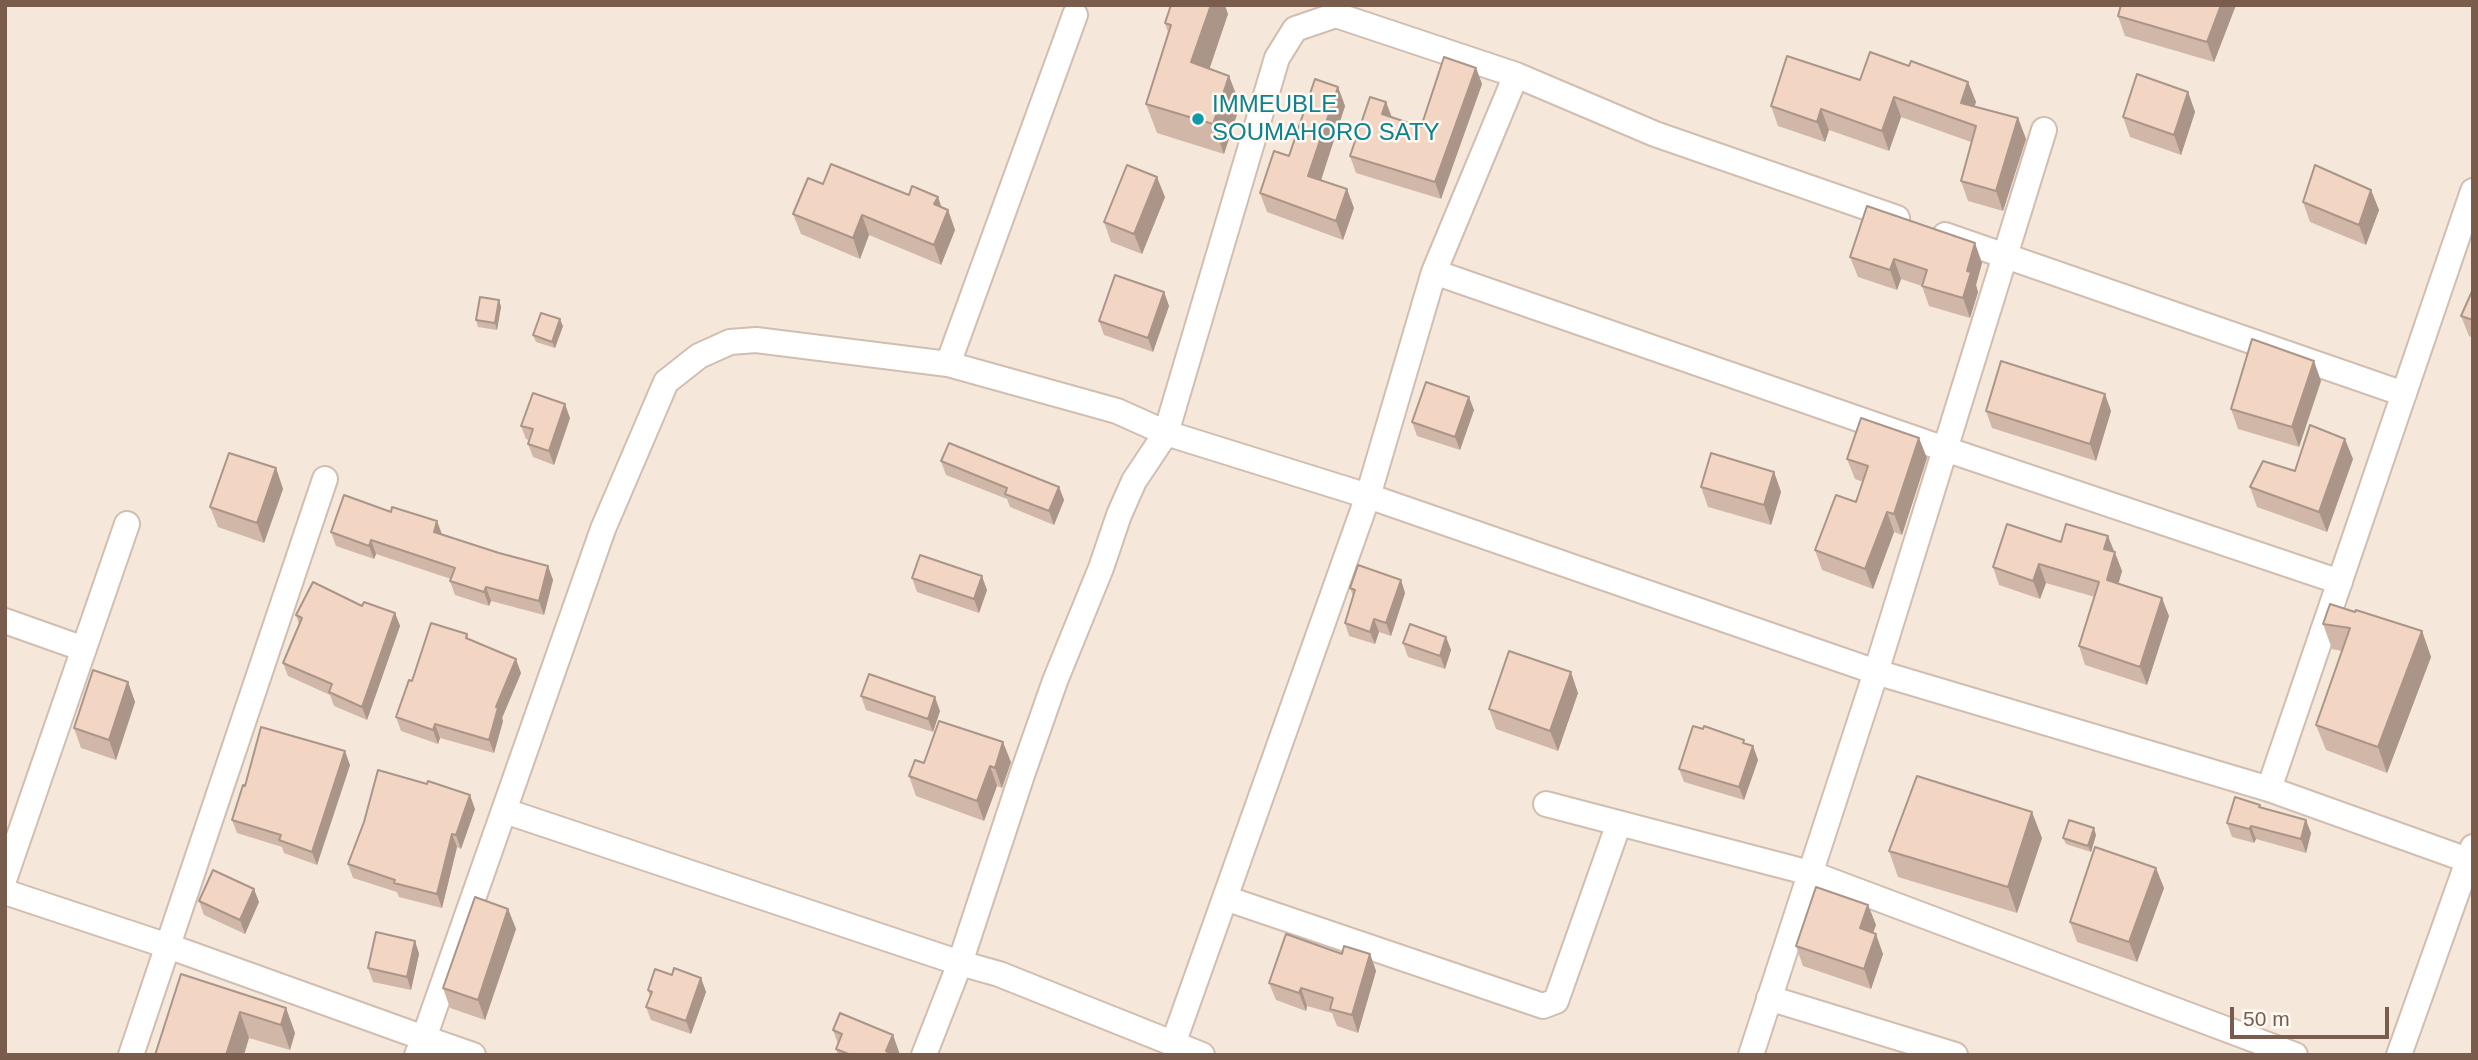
<!DOCTYPE html>
<style>
body{margin:0}
#map{position:relative;width:2478px;height:1060px;overflow:hidden;background:#fdf6ec;font-family:Arial,sans-serif}
canvas{display:block}
.frame{position:absolute;inset:0;border:7px solid #7a5c4d;pointer-events:none}
.scale{position:absolute;left:2230px;top:1007px;width:159px;height:32px;box-sizing:border-box;border:4px solid #7a5c4d;border-top:0;padding-left:9px;font-size:21px;line-height:24px;white-space:nowrap;color:#7a5c4d;-webkit-text-stroke:5px #fffaf3;paint-order:stroke}
</style>
<div id="map">
<canvas width="2478" height="1060"></canvas>
<div class="frame"></div>
<div class="scale">50 m</div>
</div>
<script>
const g = document.querySelector('canvas').getContext('2d');
g.lineJoin = 'round';
function fill(path, color) { g.fillStyle = color; g.fill(path, 'evenodd'); }
const shape = rows => new Path2D(rows.map(r => 'M' + r).join(''));
function trace(path, color, width, dash) { g.strokeStyle = color; g.lineWidth = width; g.lineCap = dash ? 'butt' : 'round'; g.setLineDash(dash || []); g.stroke(path); }
function drawText(font, color, halo, rows, align = 'center') {
  g.font = font + ' Arial,sans-serif'; g.lineWidth = 5; g.setLineDash([]); g.textBaseline = 'middle'; g.strokeStyle = halo; g.fillStyle = color; for (const [text, x, y, turn = 0] of rows) {
    g.save(); g.translate(x, y); g.rotate((+turn || 0) * Math.PI / 180); g.textAlign = isNaN(turn) ? turn : align; if (halo) g.strokeText(text, 0, 0); g.fillText(text, 0, 0); g.restore();
  }
}
fill(shape([
 [5,5,2473,5,2473,1055,5,1055]
]), '#f5e8da');
const street = shape([
 [1945,235,2404,394],
 [1434,272,1945,449,2340,582],
 [948,364,1075,15],
 [5,621,84,649],
 [2269,789,2473,191],
 [1546,804,1810,873,2295,1055],
 [505,811,960,963,1022,775,1055,681,1101,568,1119,515,1134,481,1166,433,1277,58,1295,29,1336,15,1516,75,1655,134,1897,218],
 [5,877,127,524],
 [5,892,168,946,424,1038,603,529,666,382,699,356,730,342,756,340,948,364,1117,411,1166,433,1368,496,1876,672,2269,789,2473,862],
 [1225,898,1543,1006,1556,1001,1619,823],
 [1769,998,1955,1055],
 [1173,1044,1368,496,1434,272,1516,75],
 [131,1055,325,479],
 [417,1055,424,1038,473,1055],
 [924,1055,960,963,999,974,1202,1055],
 [1751,1055,1876,672,2044,130],
 [2399,1055,2473,847]
]);
trace(street, '#d1beb0', 28);
trace(street, '#fff', 24);
fill(shape([
 [2236,5,2214,62,2125,36,2118,16],
 [1228,14,1209,69,1229,76,1240,105,1224,154,1157,133,1146,104,1168,32,1165,23],
 [1909,66,1968,82,1976,102,1974,106,2018,118,2026,139,2003,211,1968,201,1961,181,1971,142,1901,117,1889,151,1829,130,1825,142,1778,126,1771,106],
 [1476,68,1482,84,1441,199,1356,173,1350,156,1386,102,1392,118,1421,127],
 [1338,87,1345,106,1320,180,1354,208,1343,240,1267,212,1260,193,1289,156],
 [2188,92,2195,112,2181,155,2130,137,2123,117],
 [823,184,909,195,948,210,955,230,941,265,869,235,860,259,801,234,793,214],
 [2371,190,2379,210,2366,245,2310,222,2303,202],
 [1165,197,1142,254,1111,242,1104,222],
 [1850,257,1982,263,1976,285,1978,292,1970,318,1929,306,1922,286,1901,279,1897,290,1858,277],
 [2473,289,2473,338,2469,336,2461,316],
 [1164,292,1169,306,1153,352,1104,335,1099,321],
 [499,300,501,307,497,330,478,327,476,320],
 [563,326,555,348,536,342,533,335],
 [2321,381,2299,447,2238,429,2231,409],
 [1474,410,1460,450,1417,436,1412,422],
 [1986,411,2111,411,2096,461,1992,428],
 [570,418,554,465,533,457,528,444,529,440,526,439,521,426],
 [1927,458,1902,535,1894,532,1873,589,1822,570,1815,550,1856,502,1863,482,1855,479,1847,459],
 [2353,459,2327,532,2257,507,2250,487,2295,471],
 [941,461,1059,487,1064,500,1054,525,1010,507,1007,499,946,475],
 [276,468,283,489,264,543,218,527,210,507],
 [1774,472,1781,492,1771,525,1708,507,1701,487],
 [391,512,437,521,442,534,499,553,548,566,553,580,544,615,491,601,489,606,455,595,450,581,451,579,376,554,374,559,336,546,331,532],
 [2061,542,2115,552,2122,571,2118,584,2169,616,2147,685,2085,665,2079,646,2095,597,2046,583,2040,599,1999,585,1993,567],
 [912,578,987,590,979,613,917,592],
 [1401,580,1405,593,1391,636,1379,632,1375,644,1349,636,1345,623,1353,596,1350,588],
 [362,606,395,613,400,626,367,720,334,706,330,695,288,676,283,663,299,624,296,615],
 [2323,624,2422,631,2431,657,2387,773,2326,750,2316,725,2342,651,2332,649],
 [467,634,469,640,521,673,502,718,503,721,494,753,440,738,438,744,401,731,396,717,412,681],
 [1446,637,1451,650,1445,669,1408,657,1403,643],
 [128,682,135,702,116,760,81,748,74,728],
 [1578,693,1558,751,1496,729,1489,709],
 [861,696,940,711,933,732,866,710],
 [1703,729,1744,740,1745,744,1753,746,1758,760,1744,800,1684,782,1679,769],
 [1011,762,1002,788,997,786,984,821,916,796,909,776,924,763],
 [350,765,317,865,284,853,282,847,237,833,232,820,245,786],
 [2261,807,2311,833,2306,853,2256,839,2254,843,2232,837,2227,823],
 [475,809,461,849,457,847,442,908,399,897,397,892,353,878,348,864],
 [2096,835,2091,852,2066,844,2063,838],
 [2042,838,2017,913,1898,877,1889,851],
 [2164,888,2137,962,2077,942,2070,922],
 [199,901,259,902,245,934,204,915],
 [1868,905,1876,925,1873,933,1883,954,1871,989,1803,966,1796,946],
 [508,909,516,929,485,1020,450,1008,443,988],
 [415,941,419,954,411,990,373,982,368,968],
 [1342,954,1370,954,1376,971,1358,1033,1337,1026,1332,1013,1307,1006,1306,1011,1276,1000,1269,983],
 [181,974,286,1008,295,1033,290,1050,249,1038],
 [672,975,701,978,706,992,691,1034,651,1020,646,1007,650,996,648,990],
 [833,1030,893,1035,900,1055,838,1055,836,1049,838,1044]
]), '#d1b7a8');
fill(shape([
 [1211,5,1225,5,1228,14,1202,91,1191,62],
 [2221,5,2236,5,2214,62,2207,42],
 [1476,68,1482,84,1441,199,1435,182],
 [1229,76,1240,105,1224,154,1213,124],
 [1968,82,1976,102,1969,123,1961,103],
 [1338,87,1345,106,1316,196,1308,176],
 [2188,92,2195,112,2181,155,2174,135],
 [1894,97,1901,117,1889,151,1882,131],
 [1386,102,1392,118,1382,114],
 [1821,109,1829,130,1825,142,1817,122],
 [2018,118,2026,139,2003,211,1996,191],
 [1157,177,1165,197,1142,254,1134,234],
 [1347,189,1354,208,1343,240,1336,221],
 [2371,190,2379,210,2366,245,2359,225],
 [938,197,945,217,934,204],
 [948,210,955,230,941,265,934,245],
 [862,215,869,235,860,259,853,238],
 [1975,243,1982,263,1976,285,1978,292,1970,318,1963,298,1967,271],
 [1894,259,1901,279,1897,290,1890,270],
 [1164,292,1169,306,1153,352,1148,338],
 [499,300,501,307,497,330,495,323],
 [560,319,563,326,555,348,552,342],
 [2314,361,2321,381,2299,447,2292,427],
 [2105,394,2111,411,2096,461,2090,444],
 [1469,397,1474,410,1460,450,1455,437],
 [565,404,570,418,554,465,549,451],
 [1919,438,1927,458,1902,535,1894,514],
 [2345,439,2353,459,2327,532,2319,512],
 [276,468,283,489,264,543,257,523],
 [1774,472,1781,492,1771,525,1764,505],
 [1059,487,1064,500,1054,525,1049,511],
 [1887,512,1894,532,1873,589,1865,569],
 [437,521,442,535,434,532],
 [2108,536,2122,571,2114,599,2107,580,2104,549],
 [371,540,376,554,374,559,369,546],
 [2039,564,2046,583,2040,599,2033,581],
 [548,566,553,580,544,615,539,601],
 [982,576,987,590,979,613,974,599],
 [1401,580,1405,593,1391,636,1386,623],
 [486,587,491,601,489,606,484,592],
 [2162,598,2169,616,2147,685,2140,667],
 [395,613,400,626,367,720,362,707],
 [1374,619,1379,632,1375,644,1370,632],
 [2422,631,2431,657,2387,773,2378,747],
 [1446,637,1451,650,1445,669,1440,656],
 [516,659,521,673,502,718,503,721,494,753,489,740,496,707],
 [1571,672,1578,693,1558,751,1550,731],
 [128,682,135,702,116,760,109,740],
 [935,697,940,711,933,732,928,719],
 [435,724,440,738,438,744,433,730],
 [1003,742,1011,762,1002,788,995,768],
 [1753,746,1758,760,1744,800,1739,787],
 [345,751,350,765,317,865,312,852],
 [990,766,997,786,984,821,977,801],
 [470,795,475,809,461,849,456,835],
 [2032,812,2042,838,2017,913,2008,887],
 [2306,820,2311,833,2306,853,2301,839],
 [2251,826,2256,839,2254,843,2249,829],
 [2094,828,2096,835,2091,852,2088,846],
 [452,834,457,847,442,908,437,894],
 [2156,868,2164,888,2137,962,2129,942],
 [254,889,259,902,245,934,240,920],
 [1868,905,1876,925,1867,949,1860,928],
 [508,909,516,929,485,1020,478,1000],
 [1876,934,1883,954,1871,989,1864,969],
 [415,941,419,954,411,990,407,977],
 [1370,954,1376,971,1358,1033,1352,1015],
 [701,978,706,992,691,1034,686,1021],
 [1301,988,1307,1006,1306,1011,1299,993],
 [286,1008,295,1033,290,1050,281,1025],
 [240,1012,249,1038,244,1055,226,1055],
 [893,1035,900,1055,888,1055,886,1051]
]), '#aa9588');
const building = shape([
 [1171,5,1211,5,1191,62,1229,76,1213,124,1146,104,1171,25,1165,23,1171,5],
 [2121,5,2221,5,2207,42,2118,16,2121,5],
 [1870,52,1909,66,1911,61,1968,82,1961,103,2018,118,1996,191,1961,181,1976,126,1894,97,1882,131,1821,109,1817,122,1771,106,1787,56,1860,80,1870,52],
 [1444,57,1476,68,1435,182,1350,156,1370,97,1386,102,1382,114,1421,127,1444,57],
 [2137,74,2188,92,2174,135,2123,117,2137,74],
 [1315,79,1338,87,1308,176,1347,189,1336,221,1260,193,1274,151,1289,156,1315,79],
 [831,164,909,195,912,186,938,197,934,204,948,210,934,245,862,215,853,238,793,214,808,178,823,184,831,164],
 [1127,165,1157,177,1134,234,1104,222,1127,165],
 [2315,165,2371,190,2359,225,2303,202,2315,165],
 [1867,206,1975,243,1967,271,1971,272,1963,298,1922,286,1927,270,1894,259,1890,270,1850,257,1867,206],
 [1115,275,1164,292,1148,338,1099,321,1115,275],
 [2473,289,2473,320,2461,316,2473,289],
 [480,297,499,300,495,323,476,320,480,297],
 [541,313,560,319,552,342,533,335,541,313],
 [2252,339,2314,361,2292,427,2231,409,2252,339],
 [2001,361,2105,394,2090,444,1986,411,2001,361],
 [1426,382,1469,397,1455,437,1412,422,1426,382],
 [533,393,565,404,549,451,528,444,533,429,521,426,533,393],
 [1861,418,1919,438,1894,514,1887,512,1865,569,1815,550,1836,495,1856,502,1868,466,1847,459,1861,418],
 [2310,425,2345,439,2319,512,2250,487,2263,461,2295,471,2310,425],
 [949,443,1059,487,1049,511,1005,494,1007,488,941,461,949,443],
 [229,453,276,468,257,523,210,507,229,453],
 [1711,453,1774,472,1764,505,1701,487,1711,453],
 [344,495,391,512,392,507,437,521,434,532,499,553,548,566,539,601,486,587,484,592,450,581,455,568,371,540,369,546,331,532,344,495],
 [2007,524,2061,542,2066,524,2108,536,2104,549,2115,552,2107,580,2162,598,2140,667,2079,646,2099,582,2039,564,2033,581,1993,567,2007,524],
 [920,555,982,576,974,599,912,578,920,555],
 [1358,565,1401,580,1386,623,1374,619,1370,632,1345,623,1355,590,1350,588,1358,565],
 [313,582,362,606,364,602,395,613,362,707,329,692,332,684,283,663,302,618,296,615,313,582],
 [2330,604,2355,612,2356,610,2422,631,2378,747,2316,725,2350,628,2323,624,2330,604],
 [431,623,467,634,466,638,516,659,496,707,498,708,489,740,435,724,433,730,396,717,409,680,412,681,431,623],
 [1410,624,1446,637,1440,656,1403,643,1410,624],
 [1509,651,1571,672,1550,731,1489,709,1509,651],
 [93,670,128,682,109,740,74,728,93,670],
 [869,674,935,697,928,719,861,696,869,674],
 [939,721,1003,742,995,768,990,766,977,801,909,776,915,760,924,763,939,721],
 [1693,726,1703,729,1704,726,1744,740,1743,743,1753,746,1739,787,1679,769,1693,726],
 [261,727,345,751,312,852,279,840,281,835,232,820,243,785,245,786,261,727],
 [378,770,427,784,428,781,470,795,456,835,452,834,437,894,394,883,395,880,348,864,364,822,378,770],
 [1917,776,2032,812,2008,887,1889,851,1917,776],
 [2235,797,2260,805,2259,807,2306,820,2301,839,2251,826,2249,829,2227,823,2235,797],
 [2069,820,2094,828,2088,846,2063,838,2069,820],
 [2095,847,2156,868,2129,942,2070,922,2095,847],
 [213,870,254,889,240,920,199,901,213,870],
 [1816,887,1868,905,1860,928,1876,934,1864,969,1796,946,1816,887],
 [475,897,508,909,478,1000,443,988,475,897],
 [376,932,415,941,407,977,368,968,376,932],
 [1286,934,1342,954,1344,946,1370,954,1352,1015,1330,1009,1333,998,1301,988,1299,993,1269,983,1286,934],
 [674,968,701,978,686,1021,646,1007,652,992,648,990,655,969,672,975,674,968],
 [181,974,286,1008,281,1025,240,1012,226,1055,155,1055,181,974],
 [840,1013,893,1035,886,1051,895,1055,851,1055,836,1049,842,1034,833,1030,840,1013]
]);
fill(building, '#f3d5c3');
trace(building, '#aa9588', 2);
for (const [x, y, r, color] of [
 [1198,119,7,"#0f9aa8"]
]) { const dot = new Path2D(); dot.arc(x, y, r, 0, 2 * Math.PI); g.fillStyle = color; g.fill(dot); trace(dot, '#fffaf3', 2.5); }
drawText('24px', '#0d838f', '#fffaf3', [
 ["IMMEUBLE",1212,105],
 ["SOUMAHORO SATY",1212,133]
], 'left');
</script>
